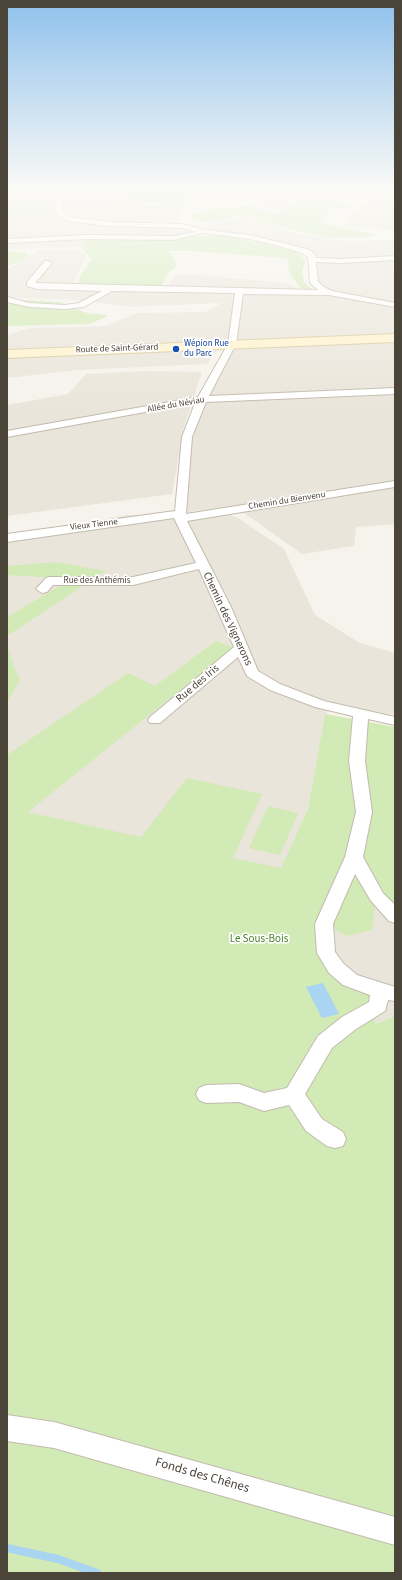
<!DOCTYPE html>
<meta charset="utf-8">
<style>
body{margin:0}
#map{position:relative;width:402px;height:1580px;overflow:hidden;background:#f6f3ec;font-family:"Source Sans 3",sans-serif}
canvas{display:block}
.frame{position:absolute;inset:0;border:8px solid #4b4439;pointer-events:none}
</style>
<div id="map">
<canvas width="402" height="1580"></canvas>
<div class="frame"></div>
</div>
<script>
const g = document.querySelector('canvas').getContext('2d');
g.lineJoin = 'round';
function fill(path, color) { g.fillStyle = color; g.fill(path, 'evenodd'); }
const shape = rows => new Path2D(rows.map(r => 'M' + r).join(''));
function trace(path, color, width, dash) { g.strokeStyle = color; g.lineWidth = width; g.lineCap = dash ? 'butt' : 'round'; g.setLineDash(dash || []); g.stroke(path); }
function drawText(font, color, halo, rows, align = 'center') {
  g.font = font + ' "Source Sans 3",sans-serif'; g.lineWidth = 3.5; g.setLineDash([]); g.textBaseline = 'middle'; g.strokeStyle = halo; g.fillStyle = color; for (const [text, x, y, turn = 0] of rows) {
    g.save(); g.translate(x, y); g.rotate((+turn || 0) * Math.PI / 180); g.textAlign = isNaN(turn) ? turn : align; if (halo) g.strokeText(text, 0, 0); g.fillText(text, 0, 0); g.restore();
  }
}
fill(shape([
 [7,190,130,190,119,203,180,206,178,220,121,224,67,217,62,212,58,199,7,197],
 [196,190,254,190,252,196,193,195],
 [262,190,395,190,395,231,347,226,344,220,369,200,296,194,281,212,258,206,259,196],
 [7,199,52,201,55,204,57,215,63,219,78,223,114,226,178,227,192,230,190,234,180,236,80,237,87,239,81,247,7,249],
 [243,216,294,233,345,241,395,240,395,304,329,290,318,284,316,275,318,257,312,253,257,237,205,229,207,225],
 [42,249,77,250,86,255,72,286,164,289,176,276,185,274,286,283,298,288,300,295,326,295,395,307,395,339,220,346,207,364,78,370,7,378,7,335,30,328,105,326,138,313,205,312,222,303,131,307,65,299,7,298,7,268,14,266],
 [395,341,395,524,356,527,354,546,302,554,234,506,186,512,188,450,197,415,232,347],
 [145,371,202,372,184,427,172,494,7,516,7,405,68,394,86,374],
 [221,512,238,518,284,549,315,615,360,643,395,653,395,715,339,706,325,714,308,809,281,869,27,812,43,799,7,780,7,543,127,515,177,515],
 [377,897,395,916,395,1016,375,1024,378,1006,336,968,324,924]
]), '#eae5da');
fill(shape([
 [132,190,195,190,186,204,124,202],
 [298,199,321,199,353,205,351,207,336,208,331,210,319,222,335,227,377,234,369,237,327,238,273,225,248,216,238,216,205,223,192,220,194,214,217,208,250,206,275,214,284,211],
 [28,201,49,202,53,212,7,214,7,210,24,207],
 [200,236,228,236,296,252,306,261,302,271,304,282,314,291,306,292,300,287,290,274,288,267,289,261,285,258,191,251,168,251,175,261,176,267,167,274,162,285,123,287,78,285,80,277,91,259,81,247,87,239,161,240],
 [7,251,26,253,28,257,18,263,7,266],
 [7,300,32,300,60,302,87,313,107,315,106,317,89,324,7,326],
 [56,562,105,571,7,636,7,617,72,579,7,575,7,566],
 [216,641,233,648,28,812,141,837,187,778,262,794,233,858,281,868,308,809,325,714,395,727,395,916,376,898,372,930,347,936,325,924,326,953,380,991,375,1024,395,1016,395,1573,7,1573,7,755,128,673,155,686],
 [7,645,15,669,20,679,7,703],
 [268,806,298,813,280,855,249,848]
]), '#d2eab5');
fill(shape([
 [323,983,339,1014,322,1018,306,987]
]), '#a9d4f2');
trace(shape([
 [7,1548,58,1559,97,1573]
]), '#a9d4f2', 8);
const minor = shape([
 [56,190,62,190,62,211,70,217,109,222,182,224,206,230,250,235,307,249,315,254,316,258,341,259,395,256,395,260,341,263,316,262,318,282,324,287,332,291,395,303,395,307,329,295,243,294,236,344,209,396,395,388,395,394,206,402,192,437,186,514,395,481,395,487,187,521,231,607,258,671,280,684,324,701,395,717,395,725,368,719,365,761,372,812,363,857,383,893,395,905,395,923,389,921,371,901,355,874,333,924,335,952,343,963,357,975,395,987,395,1001,388,1000,385,1011,356,1029,332,1048,305,1094,322,1119,343,1132,346,1139,343,1146,335,1148,327,1146,306,1131,289,1105,264,1111,239,1102,206,1103,199,1100,196,1094,199,1088,206,1085,239,1084,264,1093,287,1088,318,1036,342,1017,369,1002,370,995,343,985,329,973,317,953,315,924,345,857,356,812,349,761,353,716,315,707,270,690,247,676,238,657,160,723,150,723,148,720,150,717,234,647,199,569,133,585,53,585,47,592,42,593,36,589,46,578,50,577,133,577,196,563,174,518,7,542,7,534,175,511,182,437,195,403,7,437,7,431,198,397,228,344,235,293,112,291,84,307,65,309,29,307,7,302,7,297,29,303,65,305,79,303,102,291,37,289,27,286,27,282,45,261,48,261,52,263,35,283,318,290,310,283,308,257,301,253,286,248,250,239,202,233,174,240,87,239,7,243,7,239,87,235,174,236,196,232,182,228,109,226,68,221,56,212,55,201,7,200,7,196,55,197,56,190],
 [286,190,292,190,287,199,285,200,282,198,286,190],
 [7,1415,54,1422,395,1517,395,1545,54,1448,7,1441,7,1415]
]);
const secondary = shape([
 [395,334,395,342,7,358,7,350,395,334]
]);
trace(minor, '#c2bbae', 2);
trace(secondary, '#d6c79b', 2);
fill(minor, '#fff');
fill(secondary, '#fff3cd');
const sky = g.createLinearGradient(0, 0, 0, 411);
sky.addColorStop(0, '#8fc1ec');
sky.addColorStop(0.46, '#fbfaf6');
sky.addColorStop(1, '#fbfaf600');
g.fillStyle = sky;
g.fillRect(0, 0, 402, 411);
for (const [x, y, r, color] of [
 [176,349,4,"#1a4fb4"]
]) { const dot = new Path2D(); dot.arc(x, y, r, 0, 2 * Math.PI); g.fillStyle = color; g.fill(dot); trace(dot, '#fff', 1.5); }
drawText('9px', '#164399', '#fff', [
 ["Wépion Rue",184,344],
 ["du Parc",184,354]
], 'left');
drawText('9px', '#4b4439', '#fff', [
 ["Route de Saint-Gérard",117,349,-2],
 ["Allée du Néviau",176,405,-10],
 ["Chemin du Bienvenu",287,501,-9],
 ["Vieux Tienne",94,525,-7],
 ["Rue des Anthémis",97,581]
]);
drawText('11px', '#4b4439', '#fff', [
 ["Chemin des Vignerons",227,619,65],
 ["Rue des Iris",198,684,-40]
]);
drawText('11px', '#4a7f2a', '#fff', [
 ["Le Sous-Bois",259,940]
]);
drawText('13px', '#4b4439', '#fff', [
 ["Fonds des Chênes",202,1476,16]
]);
</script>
